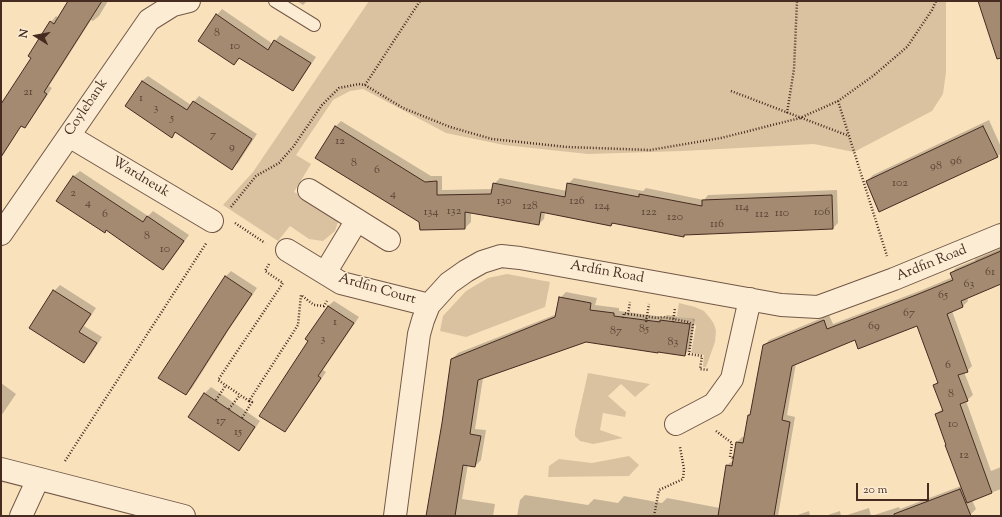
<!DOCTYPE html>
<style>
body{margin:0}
#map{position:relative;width:1002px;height:517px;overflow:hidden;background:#f9e1bc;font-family:"Sorts Mill Goudy",serif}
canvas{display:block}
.frame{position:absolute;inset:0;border:2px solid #452b20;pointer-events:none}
.north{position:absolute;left:16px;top:16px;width:40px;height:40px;-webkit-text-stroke:3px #fbecd3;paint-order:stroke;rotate:281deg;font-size:11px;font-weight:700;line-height:16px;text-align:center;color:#452b20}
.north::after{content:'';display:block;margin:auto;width:14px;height:18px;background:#452b20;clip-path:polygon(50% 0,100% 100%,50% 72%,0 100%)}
.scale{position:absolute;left:856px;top:483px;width:73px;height:18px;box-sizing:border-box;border:2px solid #452b20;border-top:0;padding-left:5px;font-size:12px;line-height:14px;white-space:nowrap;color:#452b20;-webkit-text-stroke:3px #fbecd3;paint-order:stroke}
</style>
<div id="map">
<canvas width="1002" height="517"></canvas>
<div class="frame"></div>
<div class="north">N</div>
<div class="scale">20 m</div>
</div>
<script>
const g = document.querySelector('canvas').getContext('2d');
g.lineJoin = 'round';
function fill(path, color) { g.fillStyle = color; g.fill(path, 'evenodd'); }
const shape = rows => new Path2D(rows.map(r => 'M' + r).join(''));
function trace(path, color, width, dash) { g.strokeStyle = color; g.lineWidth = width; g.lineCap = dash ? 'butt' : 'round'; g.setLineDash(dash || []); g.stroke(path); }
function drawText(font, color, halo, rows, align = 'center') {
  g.font = font + ' "Sorts Mill Goudy",serif'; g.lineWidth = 3; g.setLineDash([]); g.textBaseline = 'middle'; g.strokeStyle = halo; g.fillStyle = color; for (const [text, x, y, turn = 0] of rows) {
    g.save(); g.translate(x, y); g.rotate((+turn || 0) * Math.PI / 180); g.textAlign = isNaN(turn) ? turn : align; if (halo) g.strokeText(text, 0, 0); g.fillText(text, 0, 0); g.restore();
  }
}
fill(shape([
 [369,1,946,1,946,72,943,94,932,111,854,152,814,144,682,151,588,154,504,145,446,133,363,89,350,91,333,100,296,155,311,164,294,192,333,213,338,222,335,231,323,241,309,239,290,226,278,241,223,205,253,172],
 [1001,247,1001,251,976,262,974,257],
 [507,274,550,282,545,307,466,337,440,331,443,316,466,291,488,278],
 [679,303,695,307,704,311,710,318,714,324,716,331,715,342,706,367,703,367,704,355,691,353,696,326,692,319,677,316],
 [588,373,650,384,635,397,621,384,608,396,626,412,625,417,603,413,600,430,623,438,593,444,580,441,575,436,575,430],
 [629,456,639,465,629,476,548,477,549,466,559,459,592,463]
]), '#dac2a1');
fill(shape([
 [69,1,108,1,99,16,93,21,91,20,49,86,52,88,30,121,25,127,22,125,1,158,1,105,33,58,51,22,56,16,59,18],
 [297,1,307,1,303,5],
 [222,9,273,44,280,35,316,57,298,84,293,90,240,57,234,64,217,15],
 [148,76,191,105,199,96,257,134,238,163,232,168,176,132,172,136,142,81],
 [989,120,1001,147,1001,154,880,211,867,181,873,175],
 [341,121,431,176,442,176,442,190,493,189,494,184,500,178,567,191,568,184,574,178,643,191,646,188,704,200,708,195,837,190,838,223,833,228,686,234,684,236,614,223,611,225,545,212,544,219,539,224,471,212,471,222,465,228,420,229,420,221,335,127],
 [80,171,148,216,153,211,189,235,169,263,163,269,107,229,104,232,58,201,74,176],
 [1001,249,1001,283,967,297,968,301,963,306,952,311,972,366,967,371,964,372,973,395,966,401,991,471,1001,467,1001,489,972,500,976,509,970,515,967,516,844,516,869,508,871,516,899,507,900,509,961,486,936,414,943,408,934,386,938,381,918,325,855,338,796,363,787,415,795,417,778,516,517,516,520,500,525,495,588,505,594,499,618,503,624,496,662,503,667,498,720,508,727,465,734,460,737,442,742,437,745,437,749,415,752,412,764,346,769,340,829,315,833,324,922,290,953,277,951,273,956,268],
 [231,271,257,288,230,328,192,388,186,394,160,377,226,276],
 [60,285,96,308,84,326,102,337,90,356,84,362,54,291],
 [566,292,597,298,595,305,619,308,619,311,664,317,667,315,695,319,690,349,684,355,586,341,483,378,475,429,486,430,481,460,475,466,468,464,462,499,495,504,493,516,427,516,443,423,452,359,458,353,557,314,560,298],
 [334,301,359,317,323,370,326,372,290,425,285,431,309,341,328,306],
 [1,383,16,394,1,416],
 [211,387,260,421,244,444,239,450,189,417,205,393],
 [809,511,810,516,795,516],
 [840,511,841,516,825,516]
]), '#0003');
const building = shape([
 [68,1,102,1,44,92,47,94,25,128,21,126,1,157,1,104,31,58,28,56,50,21,54,24,68,1],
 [978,1,1001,1,1001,58,997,59,978,1],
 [216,14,268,50,274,40,311,63,293,91,239,58,234,65,198,41,216,14],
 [142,81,187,110,193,101,252,139,232,170,175,132,172,138,125,106,142,81],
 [335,126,425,182,437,181,437,195,491,194,493,183,565,197,567,183,639,197,639,194,702,206,702,200,832,195,833,229,684,235,684,237,612,223,611,226,541,212,539,225,465,212,465,229,420,230,419,222,315,158,335,126],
 [983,126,998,157,879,212,866,181,983,126],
 [73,176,143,222,147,216,184,241,163,270,106,230,105,233,56,201,73,176],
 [1001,251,1001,284,961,301,963,307,947,314,968,372,958,375,968,401,960,404,992,493,967,503,945,445,946,445,935,414,943,411,933,385,938,383,917,326,858,349,855,340,792,366,782,420,790,422,774,516,718,516,726,465,732,466,736,442,743,443,748,415,750,415,763,345,824,320,827,329,916,295,953,280,950,273,1001,251],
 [225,276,252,294,227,331,186,395,158,378,225,276],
 [53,290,91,314,79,332,97,343,84,363,29,328,53,290],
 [559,297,591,303,590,310,614,313,614,316,660,322,660,320,690,324,685,356,658,352,658,353,586,342,478,380,470,434,481,436,475,467,463,465,455,516,426,516,442,423,451,359,555,317,559,297],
 [328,306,354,323,318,376,321,378,285,432,259,416,308,341,305,339,328,306],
 [204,393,255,427,239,451,188,417,204,393],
 [960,489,971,516,894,516,894,514,960,489]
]);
fill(building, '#a38a71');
trace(building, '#452b20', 1);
const service = shape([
 [275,1,314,25]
]);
const minor = shape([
 [69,136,212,221],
 [309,190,389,240],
 [1,234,149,20,173,5,189,1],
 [287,250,341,283,429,305],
 [325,273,357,220],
 [676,424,714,404,732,379,750,299],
 [21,516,38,479],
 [395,516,419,334,423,320,429,305,449,283,466,271,482,262,501,256,520,258,781,305,818,307,894,279,1001,235]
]);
const tertiary = shape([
 [1,469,184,516]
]);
trace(service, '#725847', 14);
trace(minor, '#725847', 24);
trace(tertiary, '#725847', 24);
trace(shape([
 [365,85,403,108,450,127,492,139,567,147,650,150,721,138,800,118,838,101,873,76,907,47,932,10,936,1],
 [731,91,849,136],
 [838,101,887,256],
 [787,113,794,69,797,1],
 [231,207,256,176,279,163,293,147,322,105,339,88,359,84,365,85,420,1],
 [235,223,265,243],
 [269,264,265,271,283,283,218,380,249,401,298,325,301,295,314,305,324,306,327,301],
 [628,314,657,318,663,317,689,322,693,325,689,354,702,356,700,369,709,370],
 [623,318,624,313,628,314,630,302],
 [646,322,649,304],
 [673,322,675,308],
 [216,400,226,385],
 [229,409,240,395],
 [242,418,252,402,249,401],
 [716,431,732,443,730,457,733,458],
 [65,461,207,242],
 [654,516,659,490,683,479,684,469,680,447]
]), '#452b20', 2.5, [1, 2]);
trace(service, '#fbecd3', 12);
trace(minor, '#fbecd3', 22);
trace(tertiary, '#fbecd3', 22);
drawText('12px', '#5c4334', null, [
 ["8",217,34],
 ["10",235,47],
 ["21",28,93],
 ["1",141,99],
 ["3",156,109],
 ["5",172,119],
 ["7",213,136],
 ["12",340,142],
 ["9",232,148],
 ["96",956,162],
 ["8",354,164],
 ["98",936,167],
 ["6",377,171],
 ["102",900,184],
 ["2",73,194],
 ["4",393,195],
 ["130",504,202],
 ["126",577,202],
 ["4",88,204],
 ["128",530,207],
 ["124",602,207],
 ["114",742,208],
 ["132",454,212],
 ["134",431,213],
 ["122",649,213],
 ["106",822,213],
 ["110",782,214],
 ["6",105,215],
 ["112",762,215],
 ["120",675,218],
 ["116",717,225],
 ["8",147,237],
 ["10",165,250],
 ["61",990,273],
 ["63",969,285],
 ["65",943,296],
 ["67",909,314],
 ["1",335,323],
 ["69",874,327],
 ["85",644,330],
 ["87",616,332],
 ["3",323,340],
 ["83",673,343],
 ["6",948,366],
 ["8",951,395],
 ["17",221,422],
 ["10",953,425],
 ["15",238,433],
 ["12",964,456]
]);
drawText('14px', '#452b20', '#fbecd3', [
 ["Coylebank",87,108,-56],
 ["Wardneuk",140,178,31],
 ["Ardfin Road",932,264,-22],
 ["Ardfin Road",607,273,10],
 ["Ardfin Court",377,290,16]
]);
</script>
